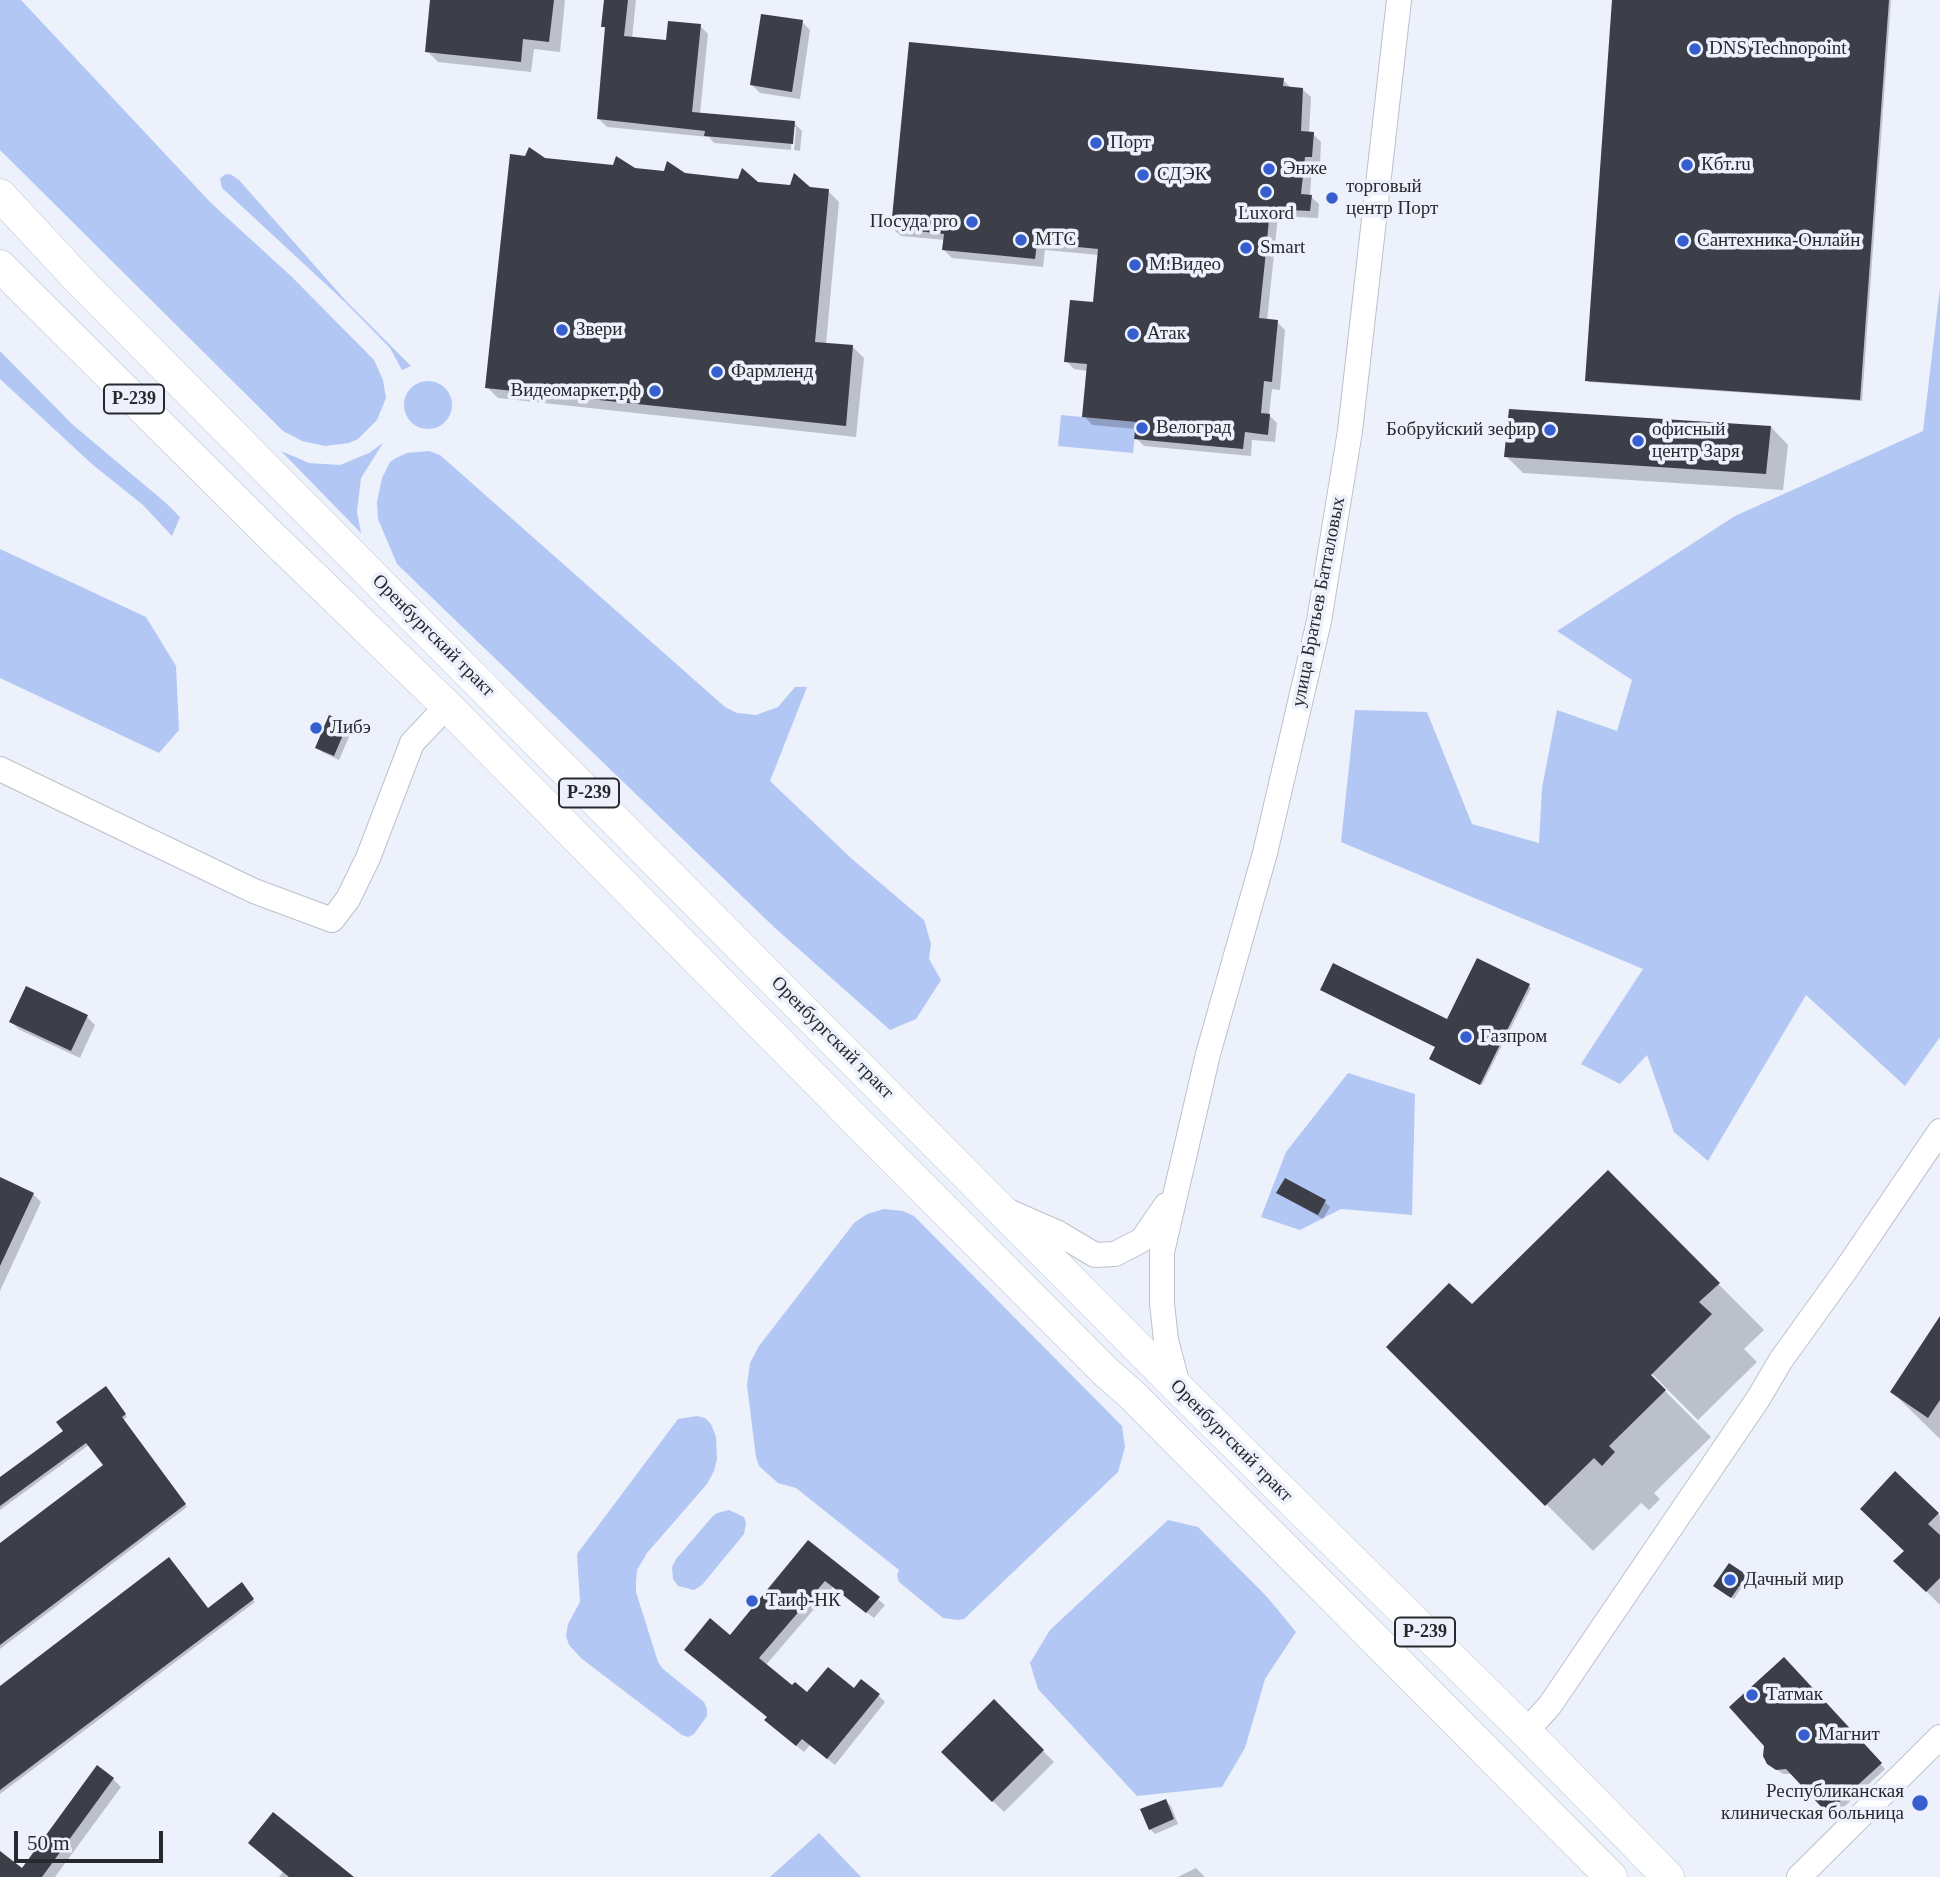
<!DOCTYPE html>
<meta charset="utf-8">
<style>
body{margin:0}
#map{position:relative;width:1940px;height:1877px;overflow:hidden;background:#ecf1fc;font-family:"Times New Roman",serif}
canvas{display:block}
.scale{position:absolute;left:14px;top:1831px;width:149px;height:32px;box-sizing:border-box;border:4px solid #27292d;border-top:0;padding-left:9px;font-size:21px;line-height:24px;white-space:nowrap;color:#27292d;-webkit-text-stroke:5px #ecf1fc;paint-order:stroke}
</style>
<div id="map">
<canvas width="1940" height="1877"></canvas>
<div class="scale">50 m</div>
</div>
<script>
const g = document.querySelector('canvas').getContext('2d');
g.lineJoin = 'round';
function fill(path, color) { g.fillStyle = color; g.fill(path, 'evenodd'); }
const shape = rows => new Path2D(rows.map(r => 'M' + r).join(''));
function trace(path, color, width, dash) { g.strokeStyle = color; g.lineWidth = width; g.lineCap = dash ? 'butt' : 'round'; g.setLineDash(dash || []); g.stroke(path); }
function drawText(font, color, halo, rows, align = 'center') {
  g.font = font + ' "Times New Roman",serif'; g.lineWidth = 7; g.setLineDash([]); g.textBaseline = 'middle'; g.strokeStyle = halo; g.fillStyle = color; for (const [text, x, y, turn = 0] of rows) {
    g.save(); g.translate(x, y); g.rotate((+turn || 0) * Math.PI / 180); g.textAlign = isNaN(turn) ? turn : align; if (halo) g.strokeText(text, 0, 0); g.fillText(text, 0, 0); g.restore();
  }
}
fill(shape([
 [0,0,21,0,211,203,292,277,374,360,383,380,386,398,377,420,358,439,349,443,325,446,302,441,283,431,0,150],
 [230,174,239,180,346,301,411,366,402,370,390,348,345,302,222,188,220,179,224,175],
 [1940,288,1940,1037,1905,1086,1806,995,1708,1161,1674,1132,1647,1055,1620,1084,1581,1064,1643,969,1341,842,1355,710,1427,712,1472,824,1539,843,1542,788,1557,710,1617,731,1632,680,1557,631,1735,516,1923,431],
 [0,351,73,425,166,503,180,517,172,536,143,505,93,465,0,379],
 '404 405a24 24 0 1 1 48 0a24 24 0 1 1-48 0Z',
 [1061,415,1136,422,1133,453,1058,446],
 [383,443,361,478,357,512,361,533,281,451,309,463,340,465,369,453],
 [429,451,440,455,725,707,737,713,756,715,778,707,795,687,807,687,770,781,852,859,924,920,931,944,929,959,941,980,916,1019,890,1030,775,928,397,564,378,519,377,502,382,478,390,462,396,458,407,453],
 [0,549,146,617,176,666,179,730,159,753,0,678],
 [1348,1073,1415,1094,1412,1215,1341,1209,1300,1230,1261,1217,1286,1152],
 [884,1209,903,1211,914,1216,1122,1426,1125,1447,1118,1472,964,1619,958,1620,943,1618,899,1582,897,1575,899,1570,796,1488,778,1483,759,1466,756,1457,747,1385,750,1363,759,1346,854,1223,867,1214],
 [697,1416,705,1418,711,1424,716,1437,717,1459,714,1471,707,1484,647,1553,637,1570,636,1582,636,1592,658,1662,663,1669,704,1702,707,1709,707,1716,694,1734,688,1737,682,1735,582,1659,569,1645,566,1636,568,1624,580,1602,577,1554,678,1419],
 [729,1510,744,1517,746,1523,744,1534,702,1585,694,1590,678,1586,673,1579,672,1567,676,1559,712,1517,717,1513],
 [1168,1520,1198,1527,1268,1598,1296,1632,1265,1679,1245,1748,1222,1787,1137,1796,1038,1689,1030,1663,1050,1630],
 [819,1833,861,1877,770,1877]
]), '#b3c7f4');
fill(shape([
 [432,0,565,0,560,52,534,49,531,72,438,62,427,51],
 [605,0,636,0,632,39,668,42,700,26,708,34,700,114,794,123,802,131,800,151,794,150,796,127,792,127,791,150,714,143,709,137,607,127,599,119,607,30,603,26],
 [1614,0,1891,0,1862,401,1589,382,1587,380],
 [802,22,810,30,800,99,760,93,752,85],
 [1283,80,1292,89,1302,89,1311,97,1309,133,1313,134,1321,142,1320,165,1312,164,1310,196,1319,204,1318,218,1278,216,1267,321,1277,322,1285,330,1280,390,1272,389,1269,415,1277,423,1275,442,1252,440,1251,456,1144,446,1136,438,1137,429,1092,425,1084,416,1088,371,1074,369,1066,361,1095,304,1099,255,1045,250,1043,267,952,258,944,250,945,240,901,236,892,228],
 [544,160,828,191,839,202,826,344,853,347,864,358,856,437,498,398,487,387],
 [1771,427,1788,445,1783,490,1523,473,1506,456],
 [347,725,352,730,339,760,322,752,317,747],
 [1529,986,1531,988,1482,1085,1431,1059,1448,1022],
 [87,1017,95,1025,80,1058,20,1030,11,1022],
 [1608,1173,1764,1330,1744,1349,1757,1362,1698,1420,1646,1368,1644,1370,1711,1437,1654,1493,1660,1499,1649,1510,1641,1503,1593,1551,1389,1347,1473,1306],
 [0,1179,33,1194,41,1202,0,1291],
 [1279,1192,1325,1202,1330,1207,1323,1219,1284,1197],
 [1940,1326,1940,1439,1892,1392],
 [108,1391,127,1417,123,1420,187,1507,0,1649,0,1545,105,1465,90,1444,0,1510,0,1479,66,1432],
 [1896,1473,1940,1516,1940,1605,1896,1561,1906,1551],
 [809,1543,885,1605,874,1618,833,1587,765,1666,792,1688,807,1695,855,1690,878,1695,885,1702,835,1765,810,1745,804,1752,773,1727,731,1638],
 [1746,1576,1748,1578,1734,1599,1717,1588],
 [244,1587,255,1602,0,1794,0,1688,208,1610],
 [1784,1659,1885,1769,1833,1817,1792,1774,1783,1774,1768,1763],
 [994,1702,1054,1762,1004,1812,943,1752],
 [113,1779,121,1787,55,1877,0,1877,0,1853,22,1871],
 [1166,1801,1171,1806,1178,1824,1155,1834,1150,1829],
 [250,1843,352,1877,279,1877,283,1872],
 [1196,1868,1205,1877,1178,1877]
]), '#0003');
fill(shape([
 [430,0,554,0,549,42,523,39,521,62,425,52],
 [604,0,628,0,624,36,666,40,668,21,701,24,692,112,795,121,793,144,704,136,705,131,597,119,605,27,601,27],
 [1612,0,1889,0,1860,400,1585,381],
 [761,14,803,20,792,92,750,85],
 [909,42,1284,78,1283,86,1303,88,1301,131,1314,132,1312,157,1305,157,1301,194,1312,195,1310,211,1270,209,1265,261,1259,318,1278,320,1272,382,1264,381,1261,413,1270,414,1268,435,1245,432,1243,449,1198,445,1134,439,1136,422,1082,417,1087,364,1064,362,1070,300,1093,302,1098,249,1037,243,1035,259,995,255,942,250,944,234,891,228],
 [529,147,545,158,613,165,616,156,635,168,664,171,667,161,685,173,738,179,742,168,758,182,790,185,794,173,810,187,829,189,815,342,853,345,846,426,485,388,510,154,525,156],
 [1509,409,1771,426,1766,474,1504,457],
 [329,715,348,723,334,756,315,748],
 [1477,958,1530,984,1480,1085,1429,1059,1435,1047,1320,990,1333,963,1447,1019],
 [26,986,88,1015,71,1051,9,1022],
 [1608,1170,1720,1283,1699,1302,1712,1314,1651,1375,1666,1390,1609,1446,1615,1452,1602,1466,1594,1458,1545,1506,1386,1347,1449,1283,1472,1304],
 [0,1177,34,1193,0,1266],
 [1285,1178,1326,1200,1318,1215,1276,1193],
 [1940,1316,1940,1400,1928,1418,1890,1392],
 [106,1386,126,1414,122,1417,186,1504,0,1645,0,1543,103,1465,86,1443,0,1506,0,1477,63,1431,56,1422],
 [1895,1471,1939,1513,1928,1524,1940,1535,1940,1578,1926,1592,1893,1561,1904,1551,1860,1509],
 [808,1540,880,1597,866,1613,825,1581,759,1658,792,1685,795,1682,807,1692,828,1667,854,1688,861,1679,880,1694,827,1759,802,1739,796,1746,764,1720,767,1717,684,1650,710,1618,730,1635],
 [169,1557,208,1608,242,1582,254,1599,0,1790,0,1686],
 [1729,1563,1747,1575,1731,1598,1713,1586],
 [1784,1657,1882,1763,1827,1813,1786,1769,1776,1770,1767,1764,1763,1756,1764,1746,1729,1707],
 [994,1699,1044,1750,992,1802,941,1752],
 [97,1765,114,1778,42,1877,0,1877,0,1851,22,1868],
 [1166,1799,1174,1819,1149,1830,1140,1809],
 [273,1812,354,1877,289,1877,248,1843]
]), '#3c3f48');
const minor = shape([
 [0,769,254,891,332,920,348,899,368,858,412,743,447,706],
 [1008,1211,1058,1233,1095,1255,1115,1254,1142,1240,1166,1205],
 [1179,1389,1166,1340,1162,1304,1162,1252,1208,1054,1265,853,1319,621,1350,431,1399,0],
 [1526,1732,1550,1705,1758,1399,1781,1360,1845,1271,1940,1131],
 [1799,1877,1940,1737]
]);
const major = shape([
 [0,195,80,281,1179,1389,1526,1732,1668,1877],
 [0,266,268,533,447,706,888,1153,1106,1372,1131,1394,1611,1877]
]);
trace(minor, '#bcc1cb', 26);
trace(major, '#bcc1cb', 33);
trace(minor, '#fff', 24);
trace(major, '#fff', 32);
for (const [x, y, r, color] of [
 [1695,49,7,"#365ecf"],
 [1096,143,7,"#365ecf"],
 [1687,165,7,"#365ecf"],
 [1269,169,7,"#365ecf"],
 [1143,175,7,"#365ecf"],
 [1266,192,7,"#365ecf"],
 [1332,198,7,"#365ecf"],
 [972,222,7,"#365ecf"],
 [1021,240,7,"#365ecf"],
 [1683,241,7,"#365ecf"],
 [1246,248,7,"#365ecf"],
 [1135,265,7,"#365ecf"],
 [562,330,7,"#365ecf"],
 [1133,334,7,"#365ecf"],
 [717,372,7,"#365ecf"],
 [655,391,7,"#365ecf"],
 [1142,428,7,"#365ecf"],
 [1550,430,7,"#365ecf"],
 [1638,441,7,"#365ecf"],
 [316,728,7,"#365ecf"],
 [1466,1037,7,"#365ecf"],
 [1730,1580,7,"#365ecf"],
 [752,1601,7,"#365ecf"],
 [1752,1695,7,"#365ecf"],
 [1804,1735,7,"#365ecf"],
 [1920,1803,9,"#365ecf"]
]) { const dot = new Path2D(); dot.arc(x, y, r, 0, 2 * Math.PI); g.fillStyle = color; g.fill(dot); trace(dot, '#ecf1fc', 2.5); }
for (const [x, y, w] of [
 [134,399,60],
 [589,793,60],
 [1425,1632,60]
]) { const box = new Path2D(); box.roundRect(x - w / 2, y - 14.5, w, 29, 5); g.fillStyle = '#ecf1fc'; g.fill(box); trace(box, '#27292d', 2); }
drawText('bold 18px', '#27292d', null, [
 ["Р-239",134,399],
 ["Р-239",589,793],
 ["Р-239",1425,1632]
]);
drawText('19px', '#27292d', '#ecf1fc', [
 ["DNS Technopoint",1709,49],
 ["Порт",1110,143],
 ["Кбт.ru",1701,165],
 ["Энже",1283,169],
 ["СДЭК",1157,175],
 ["торговый",1346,187],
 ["центр Порт",1346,209],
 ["Luxord",1266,214,"center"],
 ["Посуда pro",958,222,"right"],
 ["МТС",1035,240],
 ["Сантехника-Онлайн",1697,241],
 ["Smart",1260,248],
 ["М.Видео",1149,265],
 ["Звери",576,330],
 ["Атак",1147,334],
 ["Фармленд",731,372],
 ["Видеомаркет.рф",641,391,"right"],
 ["Велоград",1156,428],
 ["Бобруйский зефир",1536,430,"right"],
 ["офисный",1652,430],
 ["центр Заря",1652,452],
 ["Либэ",330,728],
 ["Газпром",1480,1037],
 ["Дачный мир",1744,1580],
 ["Таиф-НК",766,1601],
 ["Татмак",1766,1695],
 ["Магнит",1818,1735],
 ["Республиканская",1904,1792,"right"],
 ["клиническая больница",1904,1814,"right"]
], 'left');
drawText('19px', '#27292d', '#ecf1fc', [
 ["улица Братьев Батталовых",1319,602,-79],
 ["Оренбургский тракт",433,636,45],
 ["Оренбургский тракт",832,1038,45],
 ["Оренбургский тракт",1231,1441,45]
]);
</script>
